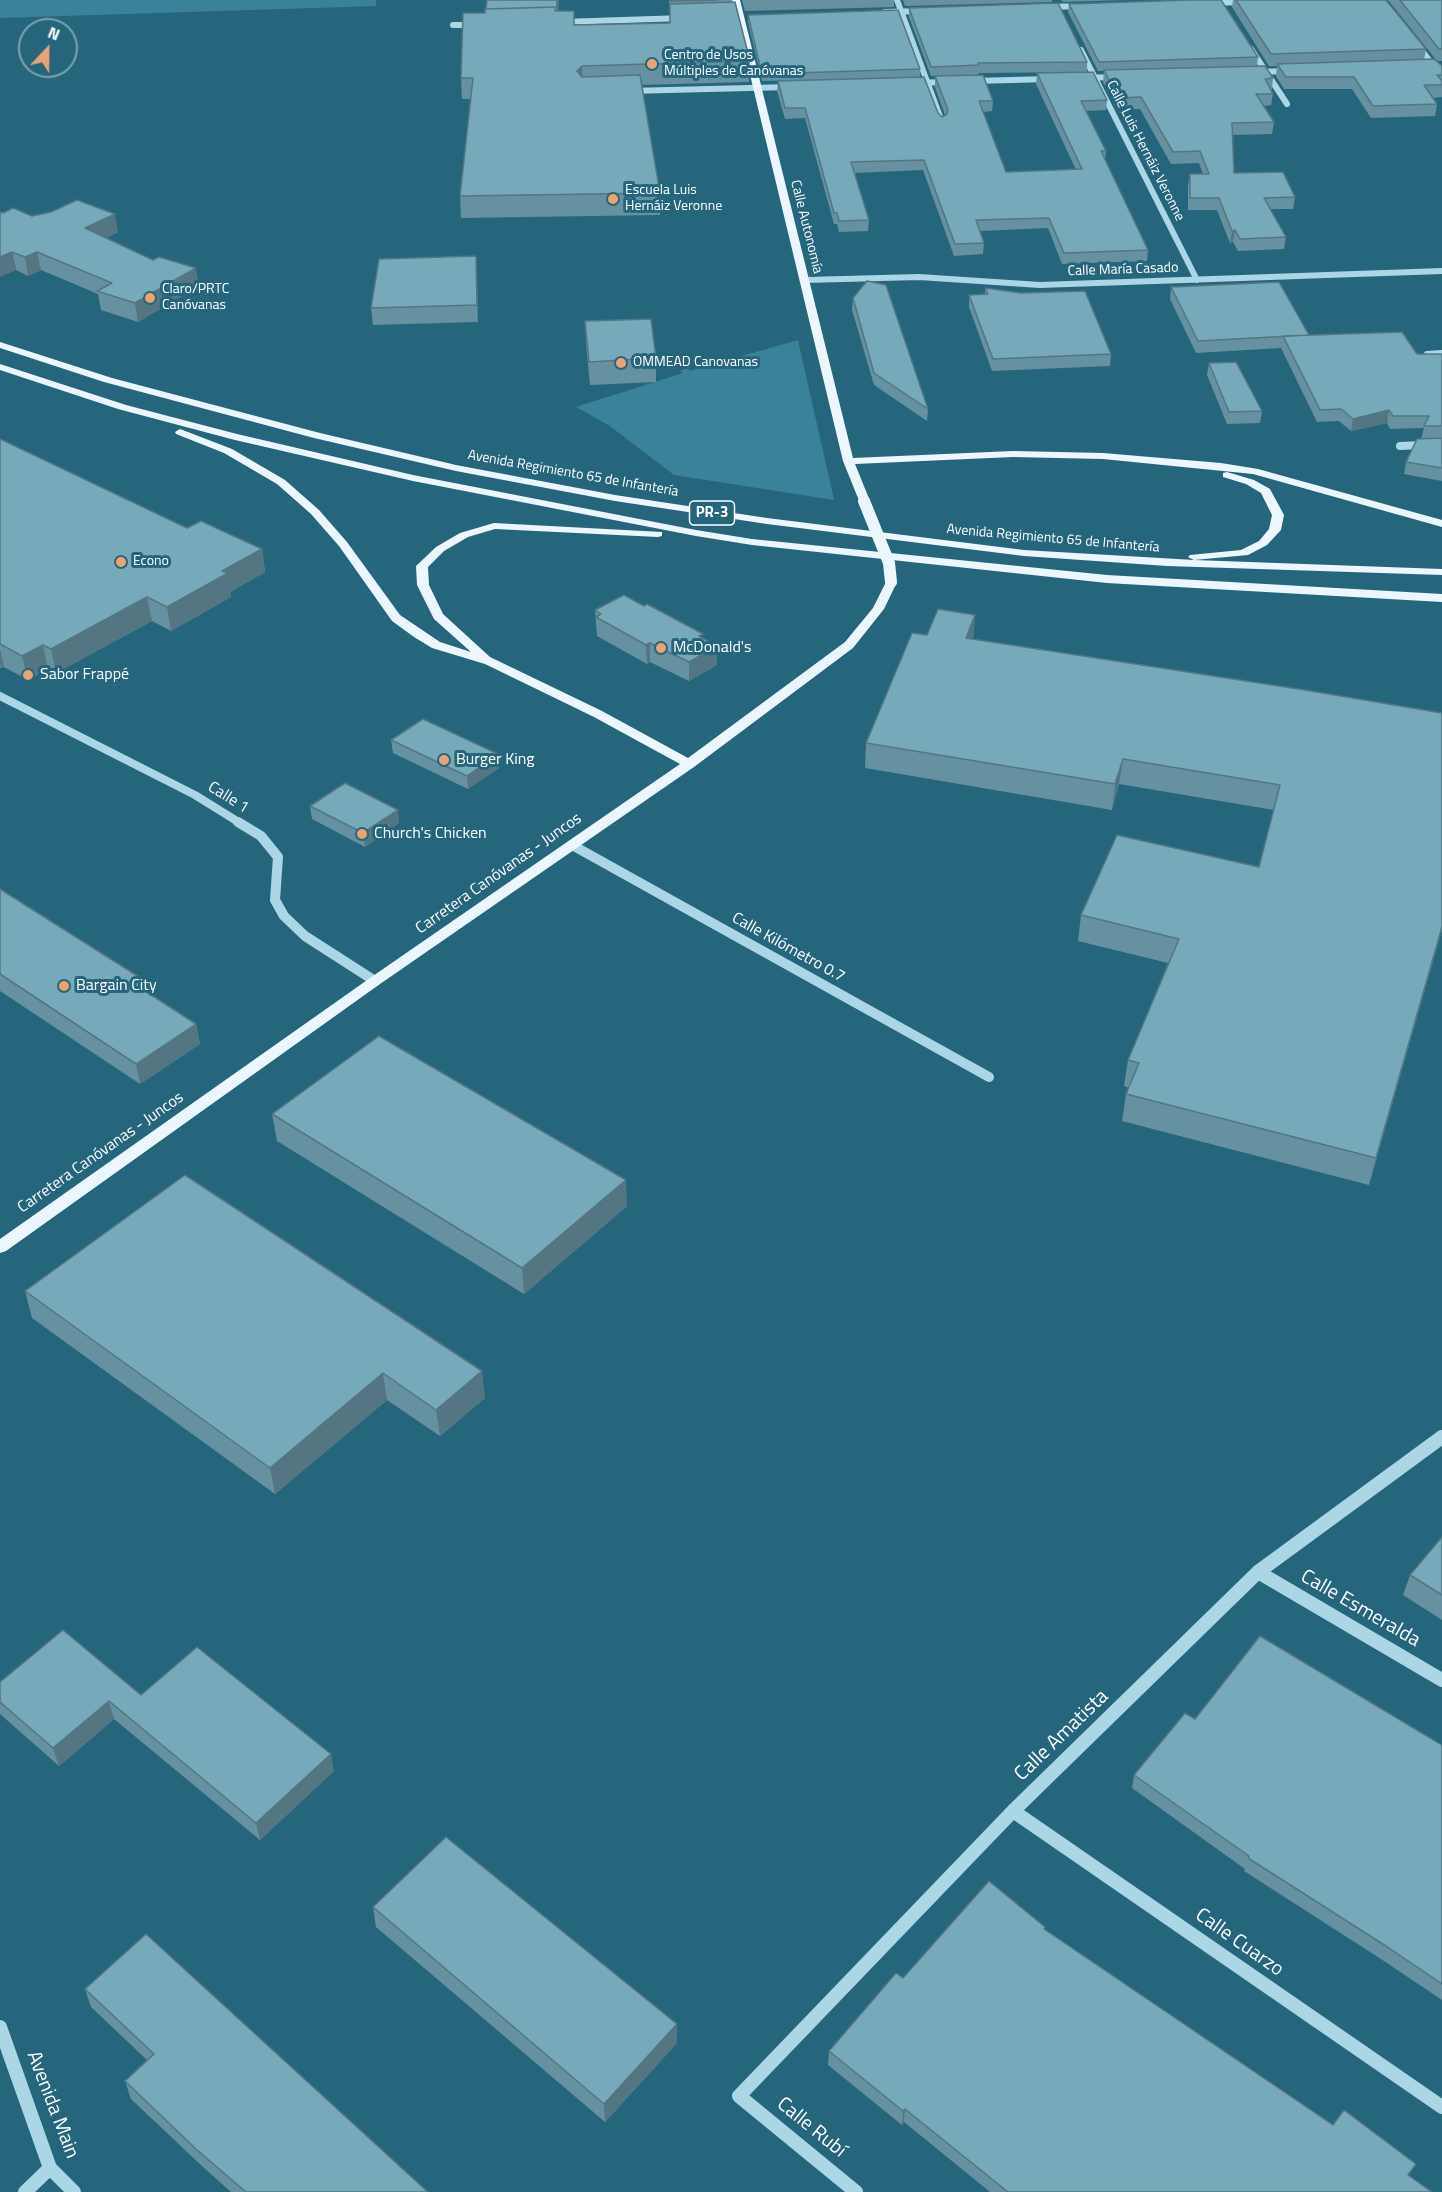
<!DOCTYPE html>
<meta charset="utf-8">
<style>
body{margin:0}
#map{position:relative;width:1442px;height:2192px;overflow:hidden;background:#26667c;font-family:"Titillium Web",sans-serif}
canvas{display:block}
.north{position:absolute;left:18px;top:18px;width:60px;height:60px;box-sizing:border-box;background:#26667c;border:2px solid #7da3b0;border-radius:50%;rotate:22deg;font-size:16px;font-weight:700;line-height:24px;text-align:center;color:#fff}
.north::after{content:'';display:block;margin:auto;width:21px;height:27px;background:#eda370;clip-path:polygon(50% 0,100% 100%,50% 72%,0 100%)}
</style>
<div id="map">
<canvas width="1442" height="2192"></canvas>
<div class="north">N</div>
</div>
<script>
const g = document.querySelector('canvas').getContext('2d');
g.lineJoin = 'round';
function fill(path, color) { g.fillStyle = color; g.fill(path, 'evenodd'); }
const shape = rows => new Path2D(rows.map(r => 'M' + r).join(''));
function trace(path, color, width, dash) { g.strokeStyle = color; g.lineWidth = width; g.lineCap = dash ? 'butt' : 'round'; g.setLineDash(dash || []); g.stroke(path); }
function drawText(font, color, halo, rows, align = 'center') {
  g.font = font + ' "Titillium Web",sans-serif'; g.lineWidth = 6; g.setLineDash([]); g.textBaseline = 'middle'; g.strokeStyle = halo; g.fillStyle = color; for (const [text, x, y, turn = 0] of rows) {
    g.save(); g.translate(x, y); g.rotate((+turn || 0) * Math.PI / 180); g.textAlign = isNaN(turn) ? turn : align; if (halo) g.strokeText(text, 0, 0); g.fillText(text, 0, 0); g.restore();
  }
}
fill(shape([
 [0,0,376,0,376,6,0,18],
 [798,340,834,500,674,475,610,426,576,407,683,373,680,371,687,368,690,371]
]), '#3a829a');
trace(shape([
 [897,0,942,122],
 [1209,3,1245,2],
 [1047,7,1083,6],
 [885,12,921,11],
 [562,22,684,18],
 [453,25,477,25],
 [1417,45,1442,76],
 [1251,49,1287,104],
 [1081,50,1197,280],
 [1255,72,1290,71],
 [1081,78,1116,77],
 [973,81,1050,79],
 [913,83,949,82],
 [628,91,790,87],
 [805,280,919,277,1040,285,1442,271],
 [1427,354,1442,353]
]), '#abd6e5', 6);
trace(shape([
 [1400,446,1442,444],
 [0,696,195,795,240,823]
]), '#abd6e5', 8);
trace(shape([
 [238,822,261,836,278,857,275,900,284,916,305,936,375,981],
 [572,845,989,1077]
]), '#abd6e5', 10);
trace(shape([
 [1258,1572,1442,1680],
 [1013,1811,1442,2107],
 [0,2027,50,2168,74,2192],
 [25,2192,50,2168],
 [856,2192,739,2096,1013,1811,1258,1572,1442,1437]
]), '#abd6e5', 14);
fill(shape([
 [732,0,740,0,853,458,1013,451,1103,453,1221,463,1258,469,1442,520,1442,527,1253,474,1103,459,1013,457,855,464,870,501,864,504,860,503,843,461,732,0],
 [0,342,112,378,320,433,456,465,615,495,767,518,1024,550,1194,560,1188,557,1190,555,1241,550,1259,541,1269,529,1272,515,1261,493,1246,484,1223,477,1223,473,1227,472,1254,480,1270,489,1284,515,1281,530,1267,545,1248,555,1194,560,1442,569,1442,575,1167,566,1024,556,767,524,615,501,456,471,314,438,104,382,0,348,0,342],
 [0,364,126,405,237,434,413,475,696,530,752,539,1107,575,1442,594,1442,602,1107,583,752,545,696,536,413,481,235,440,118,409,0,370,0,364],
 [180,429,232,449,285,480,319,510,347,542,400,615,440,642,471,652,434,619,417,585,416,566,436,547,460,533,494,523,662,532,662,536,658,537,495,529,468,537,444,551,428,567,429,585,443,614,490,657,602,711,688,758,845,642,873,608,887,580,891,578,897,582,884,609,853,648,694,767,380,984,6,1251,0,1253,0,1239,370,978,680,764,594,717,485,664,432,648,414,637,392,621,339,546,311,514,277,484,224,453,176,434,175,432,180,429]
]), '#ebf7fc');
trace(shape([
 [864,501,889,563,891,582]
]), '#ebf7fc', 12);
fill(shape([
 [559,0,558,11,575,25,670,23,669,0,732,0,750,61,749,82,641,85,660,193,660,215,461,218,460,196,471,99,462,99,461,78,485,13],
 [742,0,894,0,894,7,745,11],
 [903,0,1052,0,1052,2,905,6],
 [1061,0,1126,0,1063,2],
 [1233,0,1386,0,1426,49,1424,60,1442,66,1442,97,1433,98,1437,104,1435,116,1371,118,1352,89,1284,89,1276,76,1277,66,1269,66,1232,7],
 [1388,0,1442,0,1442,61,1437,61],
 [1069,4,1258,57,1257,66,1273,78,1272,90,1271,90,1273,94,1271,105,1263,106,1274,122,1272,134,1233,135,1234,173,1295,197,1293,209,1270,209,1286,237,1284,249,1238,251,1233,242,1230,243,1217,210,1188,210,1188,186,1190,174,1203,174,1199,163,1171,164,1140,109,1117,110,1103,82,1104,71,1098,71,1068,12],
 [909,8,1087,62,1087,72,979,73,978,75,931,76,909,17],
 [748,15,920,69,920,77,762,81,748,22],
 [1037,73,1107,100,1106,110,1086,111,1106,151,1105,159,1148,250,1147,261,1062,264,1048,228,980,231,984,243,983,254,954,256,923,170,855,173,869,220,868,231,839,232,837,224,834,224,805,118,785,119,777,91,778,81,938,113,942,117,945,115,935,87,935,76,993,101,992,111,983,112,1006,172,1076,170,1036,84],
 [51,212,118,232,106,238,199,286,138,322,101,310,98,294,41,270,28,276,16,270,3,213,32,216],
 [476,256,478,322,373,325,371,308],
 [1171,287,1309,335,1308,336,1417,354,1442,354,1442,481,1404,474,1406,462,1440,438,1421,439,1424,428,1390,429,1387,423,1351,431,1339,421,1317,422,1281,348,1196,353,1170,299],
 [985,288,1111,354,1110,366,992,371,969,307,969,295,985,294],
 [853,298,928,409,927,421,874,385,852,310],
 [585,321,656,358,656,382,590,385,586,344],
 [1209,363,1262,411,1260,423,1227,424,1207,375],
 [0,439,187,528,262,549,265,572,230,592,231,597,171,631,152,621,56,673,48,669,28,680,4,667,1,668,0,668],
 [595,610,703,638,717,665,689,681,650,662,647,664,597,636],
 [975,615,973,639,1305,690,1442,930,1369,1185,1122,1121,1126,1094,1129,1088,1124,1086,1128,1060,1168,963,1078,941,1081,915,1259,867,1274,810,1119,784,1112,810,865,768,866,743,927,635],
 [391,740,499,768,468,789,393,753],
 [310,806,399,823,365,847,312,819],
 [0,889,147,982,150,994,196,1024,200,1044,140,1084,0,991],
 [272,1114,627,1206,524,1294,277,1141],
 [185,1175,485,1398,440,1436,387,1400,275,1494,32,1318,25,1291],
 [1442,1537,1442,1620,1403,1595,1410,1575],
 [0,1682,141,1695,334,1771,260,1840,114,1719,59,1766,0,1714],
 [1195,1719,1442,1745,1442,2000,1384,1961,1244,1871,1245,1869,1132,1788,1134,1775],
 [373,1907,677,2043,605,2122,376,1927],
 [1045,1927,1045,1930,1432,2192,990,2192,904,2122,902,2125,828,2065,829,2051,903,1978],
 [85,1989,428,2192,231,2192,203,2167,131,2099,125,2081,147,2060,91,2007]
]), '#6591a0');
fill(shape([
 [557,0,559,0,557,17],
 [582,66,583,87,577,71],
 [115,214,118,232,88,246,85,228],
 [1235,230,1233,242,1230,243,1232,231],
 [12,252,16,270,0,277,0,257],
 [37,252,41,270,28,276,25,257],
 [476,256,477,273,478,322,477,305],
 [196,268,199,286,138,322,135,303],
 [1389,410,1387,423,1351,431,1353,419],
 [262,549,265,572,230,592,231,597,171,631,167,607,222,571],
 [147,597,152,621,56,673,51,649],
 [975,615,973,640,966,638],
 [650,643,650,662,647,664,646,645],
 [43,645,48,669,28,680,22,656],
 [717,646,717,665,689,681,689,662],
 [0,649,4,667,1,668,0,663],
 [498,754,499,768,468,789,467,776],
 [1123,759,1119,784,1112,810,1115,784],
 [398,810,399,823,365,847,363,833],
 [1442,927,1442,930,1369,1185,1376,1158],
 [147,982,151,1002,139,987],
 [196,1024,200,1044,140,1084,136,1064],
 [626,1180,627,1206,524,1294,522,1268],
 [482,1371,485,1398,440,1436,436,1410],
 [383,1373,387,1400,275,1494,270,1468],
 [109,1701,114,1719,59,1766,53,1748],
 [331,1754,334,1771,260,1840,256,1823],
 [677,2024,677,2043,605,2122,604,2104],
 [905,2109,904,2122,902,2125,903,2111]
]), '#537682');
const building = shape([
 [487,0,557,0,557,7,486,9,487,0],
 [670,0,717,0,670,1,670,0],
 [1190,0,1221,0,1258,57,1099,62,1069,4,1190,0],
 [1236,0,1386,0,1426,49,1271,54,1236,0],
 [1400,0,1442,0,1442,49,1439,49,1400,0],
 [735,2,750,61,582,66,577,71,582,77,640,75,660,193,460,196,473,78,461,78,463,13,485,13,485,9,555,7,555,11,574,11,574,25,670,23,670,4,735,2],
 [1058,3,1087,62,978,63,979,65,931,67,909,8,1058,3],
 [898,10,920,69,762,74,748,15,898,10],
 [1434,59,1442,66,1442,75,1437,75,1442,81,1442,85,1424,85,1437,104,1373,106,1354,77,1286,77,1277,64,1434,59],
 [1265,66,1273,78,1265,79,1273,94,1256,94,1274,122,1232,123,1234,173,1283,172,1295,197,1264,198,1286,237,1240,239,1235,230,1232,231,1219,198,1190,198,1190,174,1209,174,1200,151,1173,152,1141,97,1119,98,1104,70,1265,66],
 [1093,72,1107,100,1081,101,1106,151,1101,151,1148,250,1064,253,1049,218,976,220,984,243,955,244,924,160,851,162,869,220,839,221,837,213,834,213,805,108,785,108,778,81,924,77,938,113,942,117,947,114,948,110,935,76,983,75,993,101,979,101,1006,172,1082,169,1037,73,1093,72],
 [77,200,115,214,85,228,153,260,159,257,196,268,135,303,97,291,112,283,37,252,25,257,12,252,0,257,0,212,3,213,13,208,32,216,51,212,77,200],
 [476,256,477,305,371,308,379,259,476,256],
 [867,281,886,285,928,409,874,373,853,298,867,281],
 [1279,282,1309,335,1198,341,1171,287,1279,282],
 [985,288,1021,293,1085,291,1111,354,993,359,969,295,988,294,985,288],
 [651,319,656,358,589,362,585,321,651,319],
 [1402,332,1417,354,1442,354,1442,426,1424,426,1429,416,1393,416,1389,410,1353,419,1341,409,1320,410,1283,336,1402,332],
 [1236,362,1262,411,1229,412,1209,363,1236,362],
 [1442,438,1442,468,1406,462,1417,439,1442,438],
 [0,439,187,528,201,521,262,549,222,571,228,573,167,607,147,597,51,649,43,645,22,656,0,644,0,439],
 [624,595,644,606,647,604,703,634,699,636,717,646,689,662,650,643,646,645,596,617,601,614,595,610,624,595],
 [938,609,975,615,966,638,1305,690,1442,713,1442,927,1376,1158,1126,1094,1139,1063,1128,1060,1179,939,1081,915,1117,835,1259,867,1280,785,1123,759,1115,784,866,743,912,633,927,635,938,609],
 [423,719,498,754,467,776,391,740,423,719],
 [345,783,398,810,363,833,310,806,345,783],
 [0,889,147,982,139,987,196,1024,136,1064,0,974,0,889],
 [379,1036,626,1180,522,1268,272,1114,379,1036],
 [185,1175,482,1371,436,1410,383,1373,270,1468,25,1291,185,1175],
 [1442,1537,1442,1595,1410,1575,1442,1537],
 [63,1630,141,1695,197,1647,331,1754,256,1823,109,1701,53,1748,0,1702,0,1682,63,1630],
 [1260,1636,1442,1745,1442,1984,1389,1948,1248,1858,1249,1856,1134,1775,1185,1713,1195,1719,1260,1636],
 [446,1837,677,2024,604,2104,373,1907,446,1837],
 [989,1881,1045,1927,1044,1929,1333,2125,1344,2110,1416,2164,1408,2175,1432,2192,1008,2192,905,2109,903,2111,829,2051,896,1973,903,1978,989,1881],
 [146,1934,428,2192,246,2192,197,2150,125,2081,154,2054,85,1989,146,1934]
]);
fill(building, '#76a9ba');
trace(building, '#537682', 1.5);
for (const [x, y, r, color] of [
 [652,64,6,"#eda370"],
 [613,199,6,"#eda370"],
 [150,298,6,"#eda370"],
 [621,363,6,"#eda370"],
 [121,562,6,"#eda370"],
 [661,648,6,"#eda370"],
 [28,675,6,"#eda370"],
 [444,760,6,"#eda370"],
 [362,834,6,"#eda370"],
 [64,986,6,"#eda370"]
]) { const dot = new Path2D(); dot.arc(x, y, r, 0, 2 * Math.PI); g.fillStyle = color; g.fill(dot); trace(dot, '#26667c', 2); }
drawText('14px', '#fff', '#26667c', [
 ["Centro de Usos",664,56],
 ["Múltiples de Canóvanas",664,72],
 ["Escuela Luis",625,191],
 ["Hernáiz Veronne",625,207],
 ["Claro/PRTC",162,290],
 ["Canóvanas",162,306],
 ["OMMEAD Canovanas",633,363],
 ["Econo",133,562]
], 'left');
drawText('14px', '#fff', '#26667c', [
 ["Calle Luis Hernáiz Veronne",1145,151,63],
 ["Calle Autonomía",806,227,76],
 ["Calle María Casado",1123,270,-2],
 ["Avenida Regimiento 65 de Infantería",573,474,10],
 ["Avenida Regimiento 65 de Infantería",1053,539,5]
]);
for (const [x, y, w] of [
 [712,513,45]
]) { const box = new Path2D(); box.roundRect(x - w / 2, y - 12, w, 24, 4.5); g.fillStyle = '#26667c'; g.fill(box); trace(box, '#fff', 1.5); }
drawText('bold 15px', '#fff', null, [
 ["PR-3",712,513]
]);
drawText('16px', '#fff', '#26667c', [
 ["McDonald's",673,648],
 ["Sabor Frappé",40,675],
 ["Burger King",456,760],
 ["Church's Chicken",374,834],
 ["Bargain City",76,986]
], 'left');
drawText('16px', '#fff', '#26667c', [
 ["Calle 1",228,798,32],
 ["Carretera Canóvanas - Juncos",499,874,-35],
 ["Calle Kilómetro 0.7",788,948,29],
 ["Carretera Canóvanas - Juncos",101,1153,-35]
]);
drawText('20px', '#fff', '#26667c', [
 ["Calle Esmeralda",1360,1609,30],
 ["Calle Amatista",1062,1736,-44],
 ["Calle Cuarzo",1239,1943,35],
 ["Avenida Main",52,2105,69],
 ["Calle Rubí",811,2128,39]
]);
</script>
